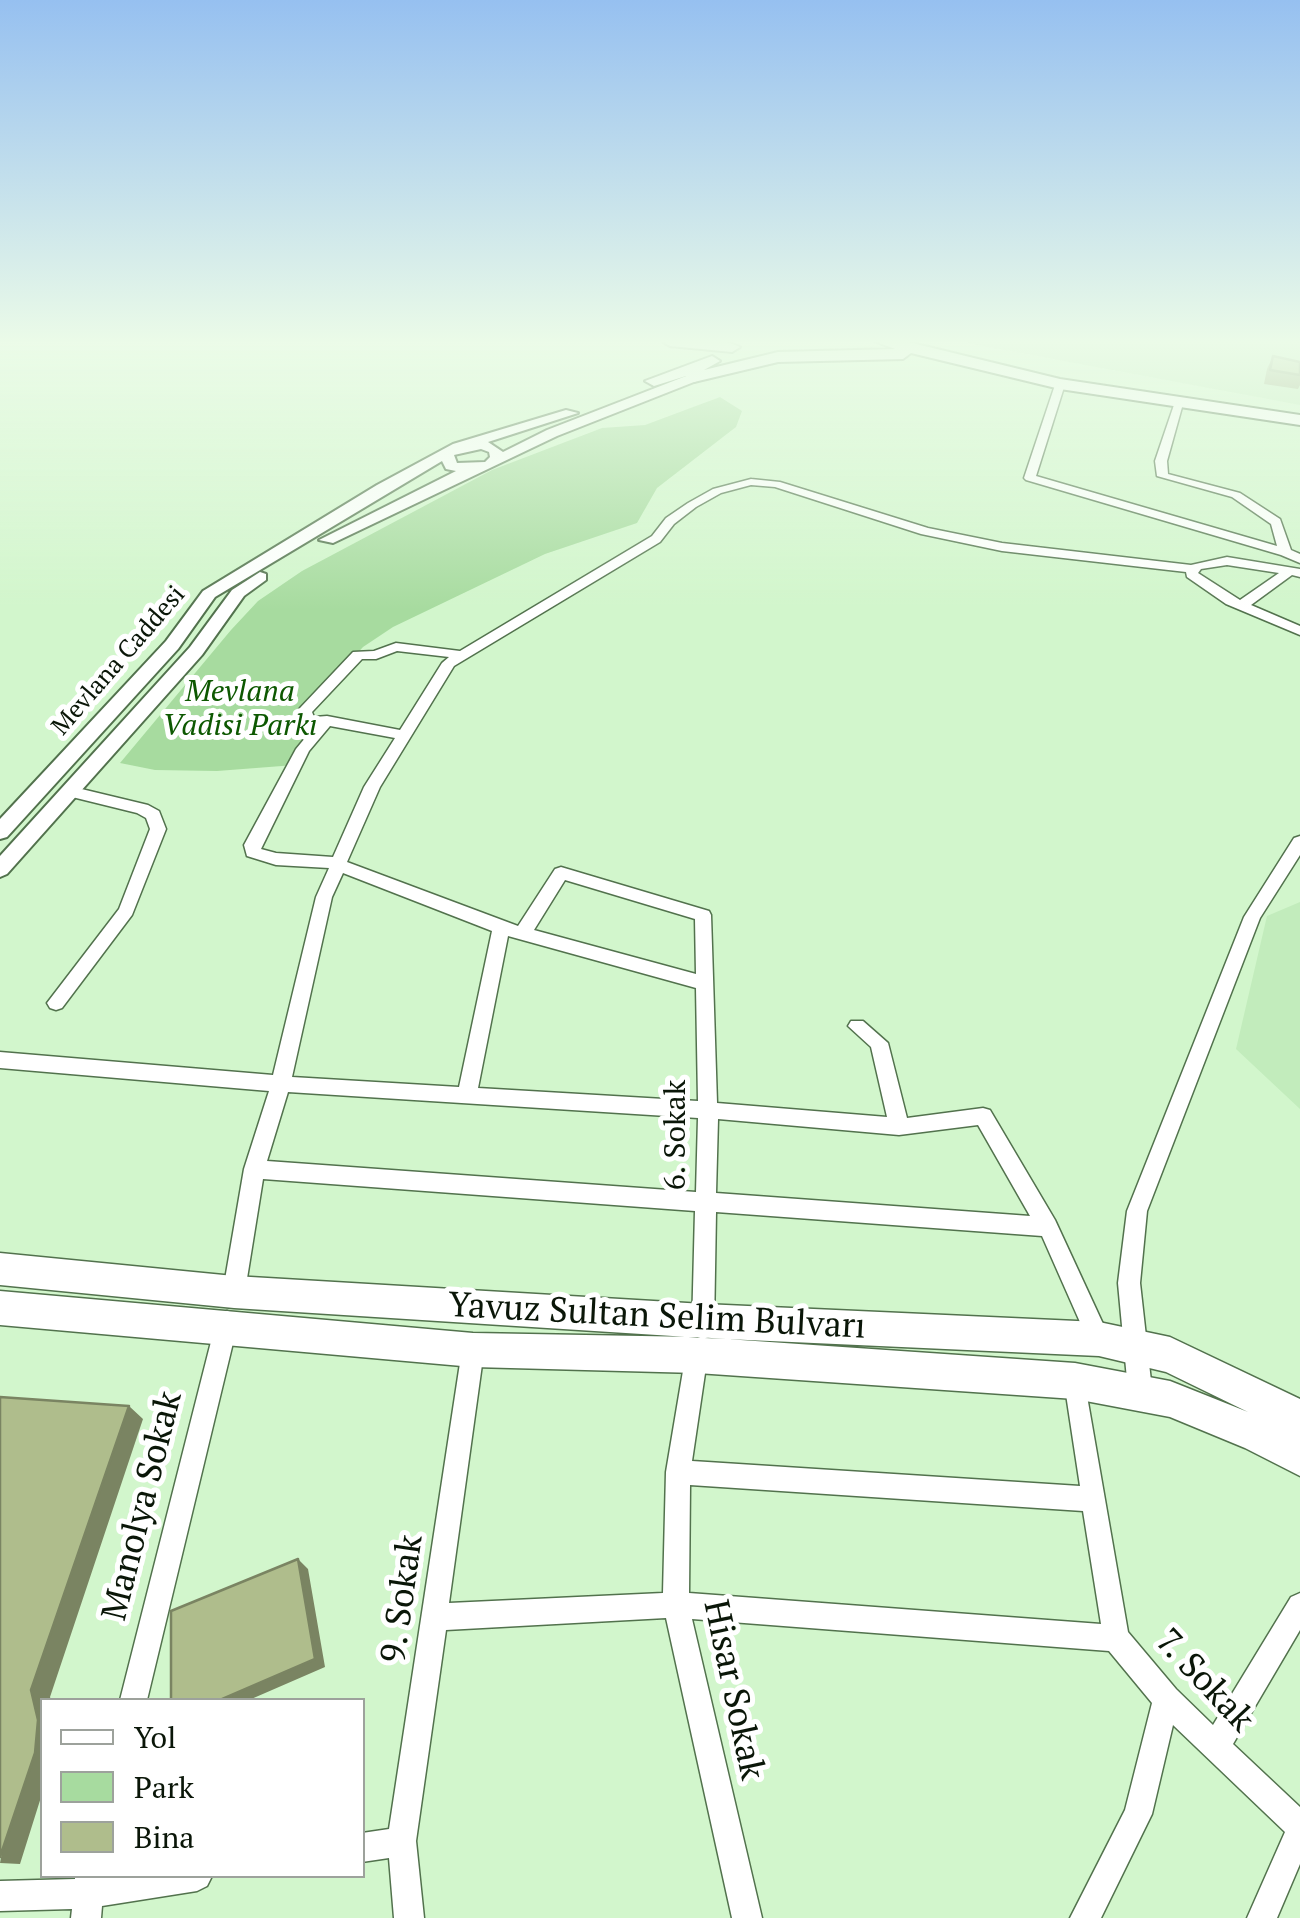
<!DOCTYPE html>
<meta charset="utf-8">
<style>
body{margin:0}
#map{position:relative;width:1300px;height:1918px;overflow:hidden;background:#d2f6cc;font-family:"PT Serif",serif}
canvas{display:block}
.legend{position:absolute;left:40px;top:1698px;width:325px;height:180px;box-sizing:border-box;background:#fff;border:2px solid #9da29c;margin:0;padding:12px 18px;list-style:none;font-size:30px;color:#0a1608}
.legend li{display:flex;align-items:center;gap:20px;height:50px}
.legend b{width:50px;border:2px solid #9da29c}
</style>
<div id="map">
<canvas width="1300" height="1918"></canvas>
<ul class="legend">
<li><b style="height:12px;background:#fff"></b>Yol</li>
<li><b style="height:28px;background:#a7db9f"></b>Park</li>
<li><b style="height:28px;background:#afbd8c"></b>Bina</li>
</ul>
</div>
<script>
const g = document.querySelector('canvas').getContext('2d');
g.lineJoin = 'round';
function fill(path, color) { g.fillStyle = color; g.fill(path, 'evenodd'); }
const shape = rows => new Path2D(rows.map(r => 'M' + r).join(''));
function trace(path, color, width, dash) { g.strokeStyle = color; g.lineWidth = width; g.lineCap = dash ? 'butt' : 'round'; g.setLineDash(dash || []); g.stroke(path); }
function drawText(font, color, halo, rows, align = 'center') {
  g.font = font + ' "PT Serif",serif'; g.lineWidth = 10; g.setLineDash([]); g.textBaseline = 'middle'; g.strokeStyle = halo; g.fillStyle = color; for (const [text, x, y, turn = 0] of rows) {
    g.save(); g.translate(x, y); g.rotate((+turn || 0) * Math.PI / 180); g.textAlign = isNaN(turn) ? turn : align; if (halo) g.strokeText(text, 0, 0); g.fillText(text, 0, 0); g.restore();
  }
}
fill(shape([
 [963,341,1300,341,1300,405,973,344],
 [1300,902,1300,1109,1236,1049,1267,916]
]), '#c2ecbc');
fill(shape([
 [720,397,742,411,736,427,657,488,637,523,545,554,393,627,363,647,300,716,306,728,320,729,295,765,217,771,155,770,120,763,231,630,258,601,302,571,492,470,602,428,645,425]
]), '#a7db9f');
const minor = shape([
 [1056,382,1065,384,1036,476,1277,546,1271,524,1232,497,1157,476,1155,461,1175,402,1184,400,1167,461,1168,474,1240,493,1280,519,1291,550,1300,554,1300,563,1281,555,1026,480,1024,478,1056,382],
 [751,479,780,482,928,528,1002,543,1191,565,1227,557,1300,569,1300,577,1292,575,1251,605,1300,626,1300,635,1226,604,1187,577,1186,572,1002,551,921,534,775,487,751,485,721,493,696,507,674,524,660,542,454,666,380,787,347,862,518,926,555,869,561,867,709,911,711,915,717,1103,887,1117,871,1047,848,1026,851,1021,863,1021,888,1043,907,1118,983,1108,990,1110,1055,1220,1110,1339,1107,1347,1099,1350,1091,1347,1042,1236,716,1212,714,1328,711,1336,703,1339,695,1336,692,1328,695,1211,263,1179,244,1297,241,1304,233,1307,225,1304,222,1297,244,1169,269,1091,0,1068,0,1052,273,1075,316,897,329,868,276,865,247,856,244,845,296,749,315,726,303,725,298,711,300,708,353,652,374,651,396,643,460,651,652,536,666,518,688,503,713,489,751,479],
 [1227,565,1279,573,1240,600,1198,573,1201,569,1227,565],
 [397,651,449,657,442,663,400,730,327,716,314,717,312,712,362,659,376,659,397,651],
 [330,726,395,738,364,787,333,857,276,853,261,849,309,751,330,726],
 [343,873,492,931,459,1087,292,1077,332,897,343,873],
 [565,880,695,919,696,974,534,930,565,880],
 [508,936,696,988,698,1101,478,1088,508,936],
 [288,1092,698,1118,696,1192,267,1161,288,1092],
 [718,1119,899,1135,978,1125,1030,1216,716,1193,718,1119],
 [69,786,148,805,159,811,166,829,132,915,62,1008,56,1010,50,1008,47,1003,119,909,150,829,146,818,137,813,64,795,61,791,69,786],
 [1300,836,1300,855,1260,918,1147,1211,1140,1283,1152,1390,1148,1398,1140,1402,1132,1398,1128,1390,1118,1283,1127,1211,1244,917,1294,838,1300,836],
 [227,1311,235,1314,238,1322,147,1700,120,1700,216,1322,219,1314,227,1311],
 [473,1339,481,1342,484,1350,449,1603,663,1593,666,1472,686,1353,689,1345,697,1342,705,1345,708,1353,692,1461,1080,1486,1064,1381,1067,1373,1075,1370,1083,1373,1128,1632,1176,1689,1213,1725,1291,1597,1300,1593,1300,1630,1233,1744,1300,1807,1300,1864,1277,1918,1247,1918,1285,1832,1173,1725,1152,1814,1101,1918,1070,1918,1125,1810,1152,1703,1109,1651,692,1619,762,1918,732,1918,666,1618,446,1630,416,1841,424,1918,394,1918,389,1858,362,1862,362,1833,389,1829,462,1350,465,1342,473,1339],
 [690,1485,1083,1511,1101,1624,689,1593,690,1485],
 [75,1876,212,1876,207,1886,197,1891,102,1906,101,1918,71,1918,72,1909,0,1911,0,1881,75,1879,75,1876]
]);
const tertiary = shape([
 [694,373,700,377,699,380,557,436,333,543,319,540,456,471,446,469,442,461,215,597,178,649,7,837,0,839,0,819,166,641,203,591,377,485,453,444,566,410,578,413,488,442,503,452,547,430,694,373],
 [481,449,489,452,490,457,485,462,457,463,454,455,481,449],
 [260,572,266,574,266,580,244,596,202,655,7,874,0,877,0,856,190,647,232,590,260,572]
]);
const secondary = shape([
 [0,1253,234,1276,704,1304,1099,1322,1170,1337,1300,1399,1300,1476,1245,1448,1170,1417,1075,1399,697,1373,473,1367,0,1325,0,1291,473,1333,697,1337,1075,1363,1170,1381,1248,1412,1166,1372,1099,1356,704,1338,234,1308,0,1285,0,1253]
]);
const trunk = shape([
 [662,341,725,341,740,347,732,352,670,346,662,341],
 [874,341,904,341,1060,379,1300,415,1300,425,1060,389,911,353,903,359,778,362,694,382,686,376,654,386,645,381,712,356,720,361,704,370,778,352,895,349,874,341]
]);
trace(minor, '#52724d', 3);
trace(tertiary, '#52724d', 4);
trace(secondary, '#52724d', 3);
trace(trunk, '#52724d', 4);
fill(minor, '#fff');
fill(tertiary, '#fff');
fill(secondary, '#fff');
fill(trunk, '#fff');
fill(shape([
 [1273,356,1300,362,1300,385,1298,389,1264,384,1267,369]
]), '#96a378');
fill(shape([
 [129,1406,143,1419,50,1697,51,1700,42,1700,42,1794,20,1864,0,1863,31,1690],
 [298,1559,308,1569,325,1667,249,1700,220,1700]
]), '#7a8462');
const building = shape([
 [1273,356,1300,362,1300,375,1270,370,1273,356],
 [0,1397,129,1406,31,1690,38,1720,35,1753,0,1857,0,1397],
 [298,1559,315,1659,220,1700,171,1700,171,1611,298,1559]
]);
fill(building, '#afbd8c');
trace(building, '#7a8462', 2.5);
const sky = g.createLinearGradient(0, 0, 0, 610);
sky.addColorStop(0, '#96c0f0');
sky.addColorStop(0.56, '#ebfbe8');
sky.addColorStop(1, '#ebfbe800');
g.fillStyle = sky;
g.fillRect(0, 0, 1300, 610);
drawText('25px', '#0a1608', '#fff', [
 ["Mevlana Caddesi",119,661,-49]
]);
drawText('italic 30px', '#0d5801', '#fff', [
 ["Mevlana",240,692],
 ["Vadisi Parkı",240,726]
]);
drawText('30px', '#0a1608', '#fff', [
 ["6. Sokak",676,1135,-90]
]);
drawText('35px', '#0a1608', '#fff', [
 ["Yavuz Sultan Selim Bulvarı",657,1317,3],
 ["Manolya Sokak",143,1506,-76],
 ["9. Sokak",403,1599,-82],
 ["7. Sokak",1204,1681,47],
 ["Hisar Sokak",733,1690,78]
]);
</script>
